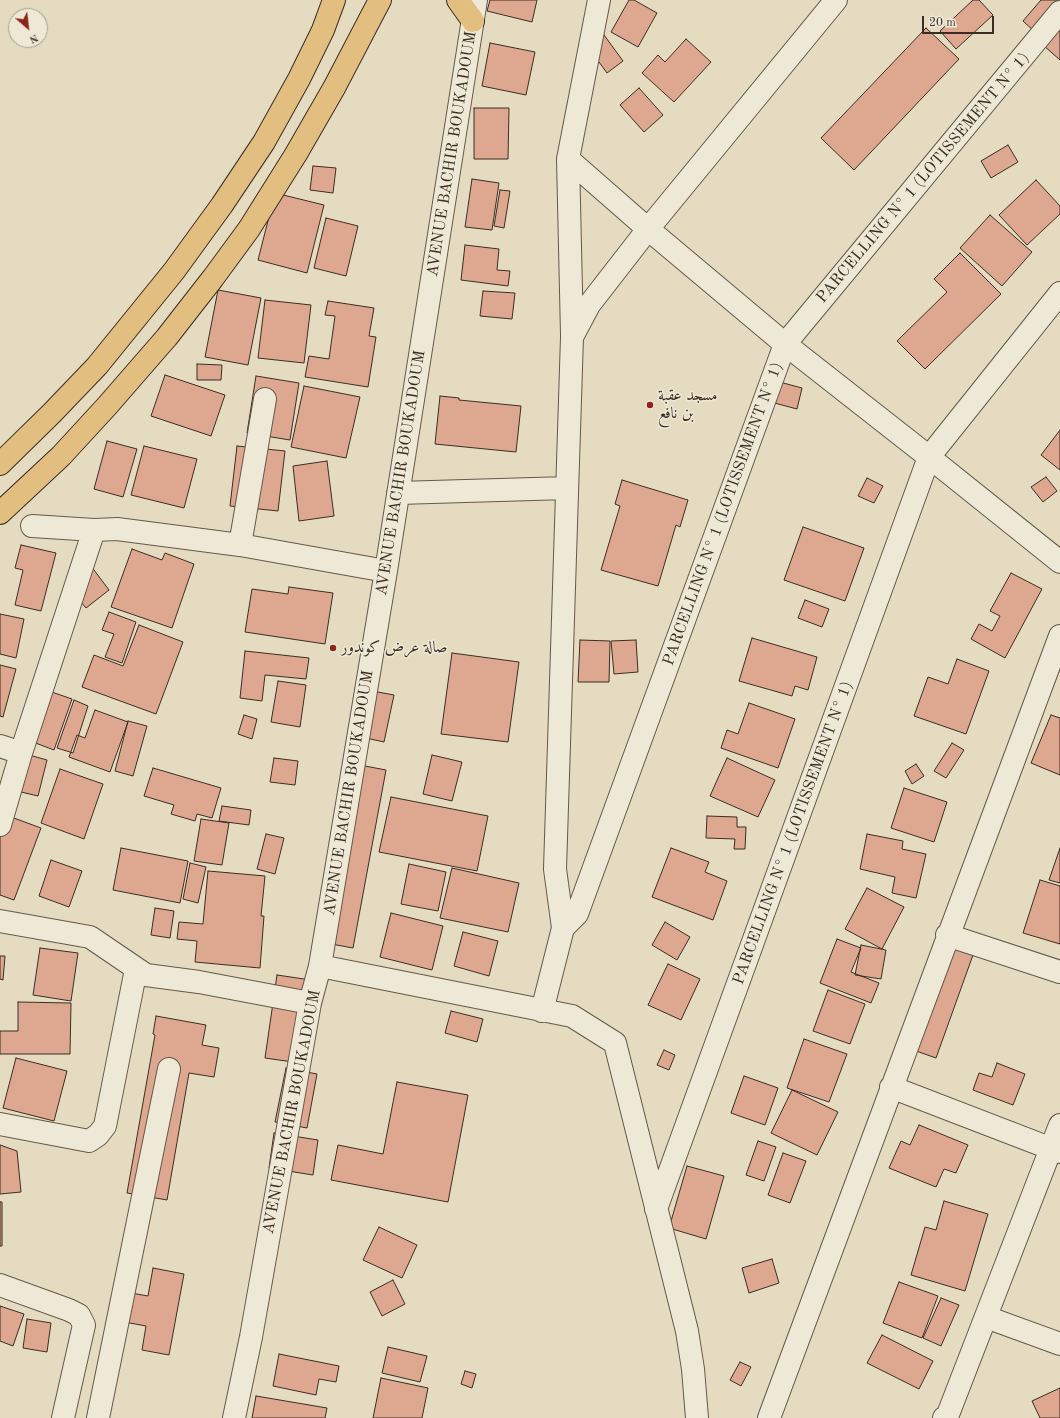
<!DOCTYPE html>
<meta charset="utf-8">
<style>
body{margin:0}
#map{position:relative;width:1060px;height:1418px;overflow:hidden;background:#e5dbc1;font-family:"Old Standard TT",serif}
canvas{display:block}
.north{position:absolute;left:8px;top:8px;width:40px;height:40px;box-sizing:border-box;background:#eee8d7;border:1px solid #a69d8f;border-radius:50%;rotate:152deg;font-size:11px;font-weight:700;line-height:16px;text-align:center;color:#3b2d23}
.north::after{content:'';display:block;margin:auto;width:14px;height:18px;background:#8f2418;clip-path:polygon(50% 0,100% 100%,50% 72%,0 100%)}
.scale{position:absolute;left:922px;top:16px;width:72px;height:18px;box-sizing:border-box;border:2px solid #3b2d23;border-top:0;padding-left:5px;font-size:12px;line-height:14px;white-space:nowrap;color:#3b2d23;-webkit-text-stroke:3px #eee8d7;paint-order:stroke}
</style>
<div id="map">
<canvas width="1060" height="1418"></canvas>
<div class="north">N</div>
<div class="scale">20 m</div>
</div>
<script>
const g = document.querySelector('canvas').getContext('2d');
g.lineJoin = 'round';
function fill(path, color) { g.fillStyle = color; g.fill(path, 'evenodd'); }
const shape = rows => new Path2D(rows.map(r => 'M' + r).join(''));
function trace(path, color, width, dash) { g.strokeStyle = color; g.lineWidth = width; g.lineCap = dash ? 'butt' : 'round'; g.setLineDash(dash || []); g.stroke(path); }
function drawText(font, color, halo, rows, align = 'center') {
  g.font = font + ' "Old Standard TT",Amiri,serif'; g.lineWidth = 3; g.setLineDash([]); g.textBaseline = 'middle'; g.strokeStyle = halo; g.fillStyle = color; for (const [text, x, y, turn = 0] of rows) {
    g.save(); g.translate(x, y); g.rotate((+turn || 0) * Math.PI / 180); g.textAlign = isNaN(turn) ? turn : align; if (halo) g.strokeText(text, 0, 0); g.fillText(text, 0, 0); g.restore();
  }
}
const building = shape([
 [490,0,537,0,532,22,487,11,490,0],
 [629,0,634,0,657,13,638,47,611,32,629,0],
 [973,0,979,0,993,15,956,49,940,31,973,0],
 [1041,0,1060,0,1060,5,1035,32,1023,21,1041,0],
 [1060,25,1060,60,1043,45,1060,25],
 [926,28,959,59,854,170,821,138,926,28],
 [604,35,623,61,607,73,588,47,604,35],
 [686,39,711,62,674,102,642,73,658,55,665,62,686,39],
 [490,43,535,52,526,95,482,86,490,43],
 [639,88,663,115,644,132,620,105,639,88],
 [474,108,509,108,508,159,474,159,474,108],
 [1008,145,1018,162,991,178,981,161,1008,145],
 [313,166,336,168,333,193,310,190,313,166],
 [472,179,499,183,492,230,465,227,472,179],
 [1036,180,1060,206,1060,214,1027,245,999,215,1036,180],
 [500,190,510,191,504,228,494,226,500,190],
 [275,193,324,205,307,273,258,260,275,193],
 [990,215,1032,252,1002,286,960,248,990,215],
 [326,218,358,226,346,276,314,268,326,218],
 [465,245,499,249,497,270,510,271,508,286,461,280,465,245],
 [960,253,1001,294,925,369,897,341,947,292,934,279,960,253],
 [218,290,261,298,248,365,205,357,218,290],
 [483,291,515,293,512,319,480,316,483,291],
 [265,300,311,305,304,363,258,358,265,300],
 [328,301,374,308,369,336,376,337,368,387,305,377,309,356,329,359,335,316,325,315,328,301],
 [197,364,222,365,221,380,197,380,197,364],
 [165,375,225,395,211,436,151,416,165,375],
 [256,376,299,383,290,440,247,433,256,376],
 [772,380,802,388,797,409,767,401,772,380],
 [304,386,360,397,346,458,291,447,304,386],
 [440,396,459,398,459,400,521,406,516,452,435,444,440,396],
 [1060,430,1060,470,1041,455,1060,430],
 [107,441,137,449,123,497,94,489,107,441],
 [144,446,197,459,184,508,131,495,144,446],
 [237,446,285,451,278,511,230,506,237,446],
 [327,461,334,516,299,521,293,466,327,461],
 [1046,477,1057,491,1043,502,1031,487,1046,477],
 [867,478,883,486,874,503,858,496,867,478],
 [622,480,688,500,680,527,676,525,658,586,601,570,620,506,615,504,622,480],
 [803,527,864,548,845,601,784,580,803,527],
 [21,545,56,553,41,611,15,605,23,570,15,568,21,545],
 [132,549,162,560,165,553,194,564,172,628,111,607,132,549],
 [91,566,109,590,86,608,76,596,91,566],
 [1011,573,1042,589,1005,658,971,639,979,624,992,631,1000,616,990,611,1011,573],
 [289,587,333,593,325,644,245,632,252,589,288,594,289,587],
 [805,600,829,609,822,627,798,618,805,600],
 [109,612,136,622,122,663,105,657,114,634,102,630,109,612],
 [0,614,24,619,16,658,0,654,0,614],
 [139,625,183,642,156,714,82,687,94,655,123,666,139,625],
 [752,638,817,657,808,690,795,686,792,696,739,681,752,638],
 [580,640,610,641,609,682,578,682,580,640],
 [636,640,638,672,614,674,611,641,636,640],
 [245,651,309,658,306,679,265,675,262,701,240,698,245,651],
 [452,653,519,662,508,742,441,734,452,653],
 [957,659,989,671,966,734,914,716,928,677,948,684,957,659],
 [0,665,16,669,3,717,0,716,0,665],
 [278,681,306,685,300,727,271,722,278,681],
 [43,689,72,699,54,750,25,739,43,689],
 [367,690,394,695,384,742,357,736,367,690],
 [74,700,88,706,73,753,57,748,74,700],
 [749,703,795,719,778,768,721,748,727,730,738,734,749,703],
 [95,710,128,722,110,772,69,757,77,735,85,738,95,710],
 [244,715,257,719,252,739,238,734,244,715],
 [1051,715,1060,718,1060,775,1031,763,1051,715],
 [128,721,147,726,133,776,115,771,128,721],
 [952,743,964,750,946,778,934,771,952,743],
 [22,753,47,760,38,796,0,787,5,768,18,771,22,753],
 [432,755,462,762,452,801,423,794,432,755],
 [274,758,298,761,295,785,270,782,274,758],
 [727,758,775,780,758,817,710,796,727,758],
 [349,763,386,770,353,948,315,941,349,763],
 [916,764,924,776,912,784,905,771,916,764],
 [153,768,221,788,212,818,197,814,195,821,171,814,174,805,144,796,153,768],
 [60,769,103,784,84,839,41,823,60,769],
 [904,788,947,802,934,842,891,828,904,788],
 [391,797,488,816,477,871,379,852,391,797],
 [222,806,251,810,249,825,219,821,222,806],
 [3,814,41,828,14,900,0,895,0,821,3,814],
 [707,816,737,817,737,827,746,827,745,849,734,849,735,839,706,838,707,816],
 [201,819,229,823,222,865,194,861,201,819],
 [266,834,284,838,275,874,257,869,266,834],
 [867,834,903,841,902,849,926,854,916,898,892,893,895,877,860,869,867,834],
 [121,848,188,861,180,903,113,890,121,848],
 [671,848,709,862,705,872,727,881,713,920,652,897,671,848],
 [1060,848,1060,883,1049,880,1060,848],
 [51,860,82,871,69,907,39,896,51,860],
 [190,863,206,867,198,903,183,899,190,863],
 [409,864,446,872,438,911,401,904,409,864],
 [452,868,519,883,508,932,440,918,452,868],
 [208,871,265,876,261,916,264,916,260,968,195,962,197,941,177,939,179,922,203,924,208,871],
 [1040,880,1060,886,1060,944,1023,933,1040,880],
 [867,888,904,907,882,949,845,929,867,888],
 [155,908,174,911,170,938,151,935,155,908],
 [391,913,443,926,432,970,380,957,391,913],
 [665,922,690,937,677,960,652,945,665,922],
 [463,932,498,941,489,976,454,966,463,932],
 [837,939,861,948,851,972,879,983,871,1003,820,983,837,939],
 [942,944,973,955,936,1058,905,1047,942,944],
 [861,945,886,950,881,979,855,975,861,945],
 [40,948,78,953,71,1001,33,995,40,948],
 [0,956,5,956,3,980,0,979,0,956],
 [668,964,700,979,681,1020,648,1005,668,964],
 [277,975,311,980,300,1063,265,1058,277,975],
 [828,990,865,1004,850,1044,813,1031,828,990],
 [18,1002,71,1003,70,1054,0,1054,0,1031,18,1031,18,1002],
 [451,1011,483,1019,477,1042,445,1033,451,1011],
 [156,1016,206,1025,202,1045,219,1048,214,1077,189,1073,167,1200,127,1193,155,1035,153,1034,156,1016],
 [804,1039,847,1054,829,1102,787,1088,804,1039],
 [664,1050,675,1055,669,1070,657,1065,664,1050],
 [16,1058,67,1071,54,1121,3,1108,16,1058],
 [997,1063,1025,1074,1013,1105,973,1090,979,1073,992,1077,997,1063],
 [286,1068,317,1074,307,1128,275,1122,286,1068],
 [744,1076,778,1088,765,1125,731,1113,744,1076],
 [397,1082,468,1095,448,1202,331,1180,338,1145,383,1154,397,1082],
 [792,1090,838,1112,817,1155,771,1133,792,1090],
 [919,1125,968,1145,956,1173,944,1169,936,1187,889,1168,901,1141,910,1145,919,1125],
 [274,1133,318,1140,313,1175,269,1168,274,1133],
 [758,1141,776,1147,764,1181,746,1175,758,1141],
 [0,1145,17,1151,21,1192,0,1194,0,1145],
 [783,1153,806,1161,790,1203,768,1195,783,1153],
 [687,1166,724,1176,706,1239,669,1228,687,1166],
 [944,1201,988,1214,965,1291,911,1275,925,1227,936,1230,944,1201],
 [0,1202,2,1202,2,1246,0,1246,0,1202],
 [379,1227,417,1245,402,1278,363,1260,379,1227],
 [772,1259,779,1283,749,1293,742,1268,772,1259],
 [153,1268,184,1274,169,1355,142,1350,146,1326,108,1319,114,1290,148,1296,153,1268],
 [393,1280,405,1304,382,1316,370,1292,393,1280],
 [899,1282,938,1296,922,1338,883,1323,899,1282],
 [941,1298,959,1305,941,1346,923,1338,941,1298],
 [0,1306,24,1314,13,1346,0,1341,0,1306],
 [27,1319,51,1323,47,1352,23,1348,27,1319],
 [882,1335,933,1361,919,1389,867,1363,882,1335],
 [388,1347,427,1356,420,1382,382,1373,388,1347],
 [279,1354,339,1366,336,1382,319,1379,316,1395,273,1386,279,1354],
 [740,1362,751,1367,741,1386,730,1380,740,1362],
 [465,1371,476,1374,472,1388,461,1384,465,1371],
 [381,1378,428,1388,422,1418,373,1418,381,1378],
 [1060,1388,1060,1418,1040,1418,1032,1401,1060,1388],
 [256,1396,327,1408,325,1418,252,1418,256,1396]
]);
fill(building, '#dea890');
trace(building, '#3b2d23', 1);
const minor = shape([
 [1060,12,785,344,929,457,1060,293],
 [568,159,599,0],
 [572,335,568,159,648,229,836,0],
 [398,493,567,488],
 [94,530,117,529,240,545,386,571],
 [240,545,265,399],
 [0,746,21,753],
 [0,825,21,753,94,530,32,526],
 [0,921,90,937,146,975,199,982,310,1003],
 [947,935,1060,972],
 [320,966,572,1016,615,1043,687,1331,693,1369,697,1418],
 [542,1011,563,928,555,869,572,337,589,305,648,229,785,344,577,914,563,928],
 [891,1087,1060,1152],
 [0,1124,89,1141,98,1135,105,1126,136,969],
 [656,1209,929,457,1060,562],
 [0,1285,69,1310,79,1315,84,1325,63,1418],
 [986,1317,1060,1344],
 [98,1418,169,1069],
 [234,1418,251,1337,310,1003,320,966,386,571,476,0],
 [769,1418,1060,636],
 [944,1418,947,1417,1060,1125]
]);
const highway = shape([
 [458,0,473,21],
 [0,464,52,413,97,366,174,271,222,205,264,142,299,79,323,30,334,0],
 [0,513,61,456,107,406,167,337,213,278,249,229,296,154,334,88,380,0]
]);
trace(minor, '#66584a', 24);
trace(highway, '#3b2d23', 24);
trace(minor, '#eee8d7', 22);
trace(highway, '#e2be80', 22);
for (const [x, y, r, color] of [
 [650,405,4,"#8f2418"],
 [333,648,4,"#8f2418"]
]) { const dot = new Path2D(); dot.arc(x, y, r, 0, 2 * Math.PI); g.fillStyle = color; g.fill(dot); trace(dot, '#eee8d7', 1.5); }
drawText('16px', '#3b2d23', '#eee8d7', [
 ["AVENUE BACHIR BOUKADOUM",452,154,-81],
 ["PARCELLING N° 1 (LOTISSEMENT N° 1)",923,178,-50],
 ["AVENUE BACHIR BOUKADOUM",401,473,-81],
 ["PARCELLING N° 1 (LOTISSEMENT N° 1)",723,514,-70],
 ["AVENUE BACHIR BOUKADOUM",349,793,-81],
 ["PARCELLING N° 1 (LOTISSEMENT N° 1)",793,833,-70],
 ["AVENUE BACHIR BOUKADOUM",292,1112,-79]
]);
drawText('16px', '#3b2d23', '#eee8d7', [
 ["مسجد عقبة",658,396],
 ["بن نافع",658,414],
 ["صالة عرض كوندور",341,648]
], 'left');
</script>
